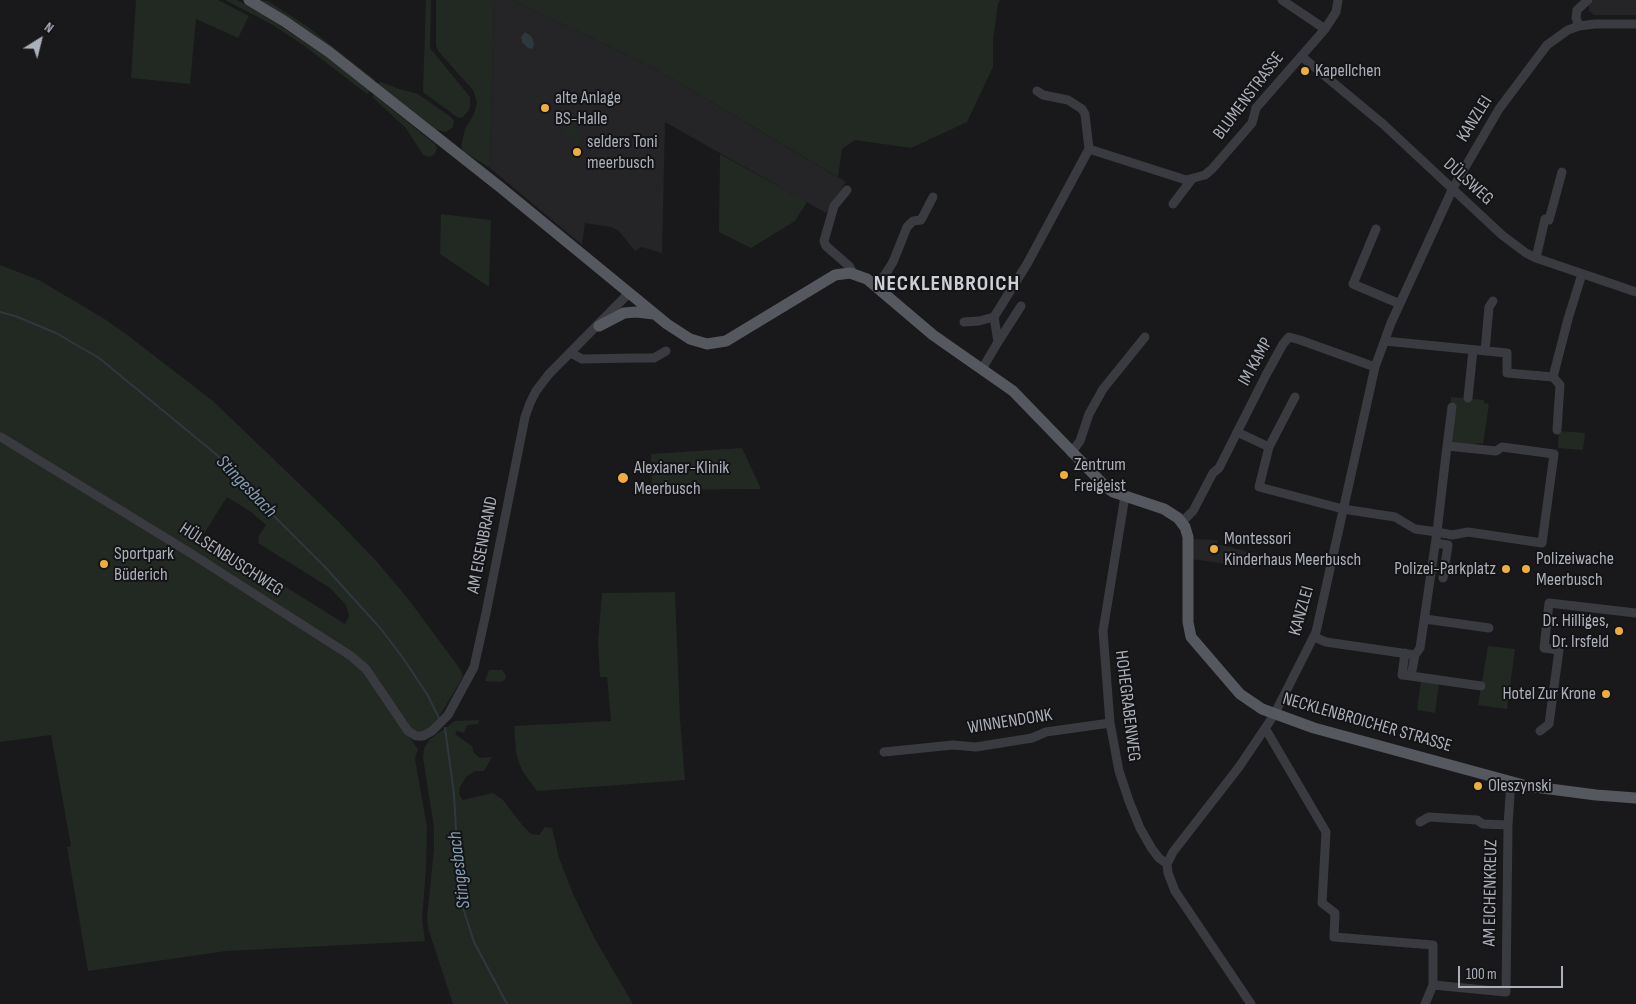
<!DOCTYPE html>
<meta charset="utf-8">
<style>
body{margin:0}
#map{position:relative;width:1636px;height:1004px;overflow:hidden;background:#19191b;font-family:"Sofia Sans Condensed",sans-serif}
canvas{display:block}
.north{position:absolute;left:15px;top:15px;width:50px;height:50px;-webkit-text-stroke:4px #141416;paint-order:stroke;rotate:36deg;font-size:14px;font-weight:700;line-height:20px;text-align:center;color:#acb0ba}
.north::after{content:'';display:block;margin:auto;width:18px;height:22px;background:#acb0ba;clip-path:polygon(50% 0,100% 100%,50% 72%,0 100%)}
.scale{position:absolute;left:1458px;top:966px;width:105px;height:22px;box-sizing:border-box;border:2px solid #acb0ba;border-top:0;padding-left:6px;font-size:15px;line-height:18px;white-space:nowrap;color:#acb0ba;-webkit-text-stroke:4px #141416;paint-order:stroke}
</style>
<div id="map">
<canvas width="1636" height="1004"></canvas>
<div class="north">N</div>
<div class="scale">100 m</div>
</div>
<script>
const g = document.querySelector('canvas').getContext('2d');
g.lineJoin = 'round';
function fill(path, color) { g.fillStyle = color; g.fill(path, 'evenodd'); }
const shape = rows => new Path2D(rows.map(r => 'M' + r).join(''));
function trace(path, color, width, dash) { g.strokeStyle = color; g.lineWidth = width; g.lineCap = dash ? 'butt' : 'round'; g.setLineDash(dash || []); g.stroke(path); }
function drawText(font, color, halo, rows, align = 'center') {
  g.font = font + ' "Sofia Sans Condensed",sans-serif'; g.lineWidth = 4; g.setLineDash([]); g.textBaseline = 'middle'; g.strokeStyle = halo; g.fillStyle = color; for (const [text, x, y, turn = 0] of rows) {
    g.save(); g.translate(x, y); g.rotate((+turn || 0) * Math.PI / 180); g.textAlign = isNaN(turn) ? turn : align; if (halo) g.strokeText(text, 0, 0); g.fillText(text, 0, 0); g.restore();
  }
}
fill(shape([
 [494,0,513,0,654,68,846,182,826,213,665,122,662,253,642,247,635,251,618,230,611,227,585,223,582,245,490,168],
 [1593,0,1636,0,1636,15,1594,15,1589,11,1589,3],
 [1191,539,1218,540,1217,544,1258,554,1255,568,1191,559]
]), '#252528');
fill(shape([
 [136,0,218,0,249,16,238,38,196,19,190,84,131,78],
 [225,0,237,0,256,10,327,57,370,91,367,94,303,45,273,25],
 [260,0,268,1,308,27,375,80,374,83,313,34],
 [426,0,431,0,430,48,470,97,470,105,469,110,462,118,457,117,423,92],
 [436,0,494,0,490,168,463,151,461,146,465,129,474,114,477,102,473,90,439,52,436,46],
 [513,0,1000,0,998,4,993,40,993,67,967,122,911,148,855,140,842,149,838,177,654,68],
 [381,82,399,89,418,94,452,118,454,121,453,127,446,132,436,130,376,84],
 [373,94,435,144,437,148,435,154,430,157,423,155,406,128,373,98],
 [569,125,574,127,579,134,579,144,562,131],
 [720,154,807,202,795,221,751,248,719,232],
 [441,214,491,220,489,287,440,254],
 [0,265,39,280,103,318,126,334,213,401,338,521,378,563,409,600,460,669,463,676,460,682,440,715,420,742,406,726,376,680,343,653,363,671,418,749,415,759,427,827,426,869,422,918,425,941,226,951,88,971,67,847,71,846,51,735,0,742],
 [227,497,250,511,266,525,259,536,258,543,330,588,346,605,349,616,345,624,203,535],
 [1451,397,1484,400,1484,403,1489,404,1483,444,1477,443,1476,446,1449,445],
 [1559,431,1585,433,1583,450,1558,448],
 [742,448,761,489,652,490,651,454],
 [675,592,680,719,685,780,537,791,523,772,519,763,516,752,514,726,611,721,607,677,600,677,598,641,602,593],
 [1488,646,1515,649,1507,709,1478,705],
 [489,670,502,670,506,675,505,680,501,682,485,681],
 [1421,681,1439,684,1435,713,1417,710],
 [479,720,478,724,467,725,464,733,457,731,455,734,472,746,474,753,480,758,492,757,484,771,475,771,467,776,460,787,459,794,463,800,493,793,503,800,523,826,531,834,539,835,545,827,552,828,559,858,573,894,595,939,633,1004,453,1004,428,928,427,918,434,849,434,827,423,758,424,749,429,740,455,721]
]), '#212922');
fill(shape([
 [525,32,531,36,533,40,534,46,532,49,528,48,522,42,521,37]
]), '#2f383f');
trace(shape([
 [0,312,15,316,56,333,99,358,217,455,251,493,325,567,381,629,403,658,427,694,440,720],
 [445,728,454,794,458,868,464,911,474,942,507,1004]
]), '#2f383f', 2);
trace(shape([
 [1282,0,1325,29],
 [1579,26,1576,18,1577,10,1588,0],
 [1301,56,1383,124,1502,235,1526,253,1536,258,1636,292],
 [1089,149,1186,180,1205,175,1212,169,1252,123,1256,108,1325,29,1336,12,1338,0],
 [847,190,834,206,824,241,826,246,849,266,854,274],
 [1173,204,1192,179],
 [1376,229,1353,284,1400,304],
 [1536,258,1545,219,1549,220,1562,172],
 [877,287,893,262,907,227,913,221,921,220,933,197],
 [964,322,979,321,994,317,1027,264,1089,149,1085,114,1082,109,1068,100,1043,95,1037,91],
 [1385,341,1507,353,1507,373,1553,377,1560,385,1557,430],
 [998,342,1021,306],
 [1485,351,1489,307,1493,301],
 [571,353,582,359,636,358,654,358,666,351],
 [982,369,998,342,994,317],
 [1553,377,1568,319,1582,274],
 [1295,397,1269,447,1259,487,1343,509,1395,517,1415,529,1437,532,1452,535,1468,532,1542,543,1554,454,1502,447,1496,451,1447,446,1437,532,1436,539,1420,648,1415,655],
 [1468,398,1473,350],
 [1237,432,1269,447],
 [1,437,192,554,351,656,366,669,408,731,416,736,423,736,432,731,448,715,474,667,486,613,525,417,530,403,536,391,549,374,629,293],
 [1447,446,1452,407],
 [1071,453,1080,441,1089,414,1103,389,1145,337],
 [1125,496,1103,631,1110,723,1119,771,1129,801,1140,828,1152,849,1159,858,1167,864,1168,873,1175,891,1251,1004],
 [1182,522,1193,511,1213,473,1219,468,1266,375,1283,344,1289,337,1300,340,1375,367],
 [1436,543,1448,545,1443,578],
 [1425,619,1489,628],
 [1314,637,1326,642,1415,655,1411,676,1481,686],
 [1405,653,1402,675,1411,676],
 [1265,728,1326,832,1322,903,1335,913,1334,937,1433,945,1433,985,1425,1004],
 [1540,731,1549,724,1559,650,1544,648,1549,603,1636,613],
 [884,752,953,745,976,747,1032,738,1046,732,1110,723],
 [1420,822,1429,817,1477,820,1483,824,1508,825],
 [1167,864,1173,852,1239,767,1274,715,1316,632,1375,367,1391,323,1453,188,1499,109,1547,45,1568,30,1579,26,1595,24,1636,24],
 [1433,985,1506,992,1508,825,1511,781]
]), '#3a3b40', 9);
trace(shape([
 [249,0,284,21,329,52,500,187,667,324,690,339,707,344,726,341,835,275,850,273,867,279,933,335,1013,391,1106,487,1113,492,1164,509,1178,518,1185,527,1188,537,1188,622,1191,637,1240,694,1262,709,1314,728,1527,786,1596,795,1636,798],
 [599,326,624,313,636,312,654,314]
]), '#56585f', 11);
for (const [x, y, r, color] of [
 [1305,71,5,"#eeae3e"],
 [545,108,5,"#eeae3e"],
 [577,152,5,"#eeae3e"],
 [1064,475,5,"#eeae3e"],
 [623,478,6,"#eeae3e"],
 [1214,549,5,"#eeae3e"],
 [104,564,5,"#eeae3e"],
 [1506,569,5,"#eeae3e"],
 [1526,569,5,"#eeae3e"],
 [1619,631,5,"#eeae3e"],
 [1606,694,5,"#eeae3e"],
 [1478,786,5,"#eeae3e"]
]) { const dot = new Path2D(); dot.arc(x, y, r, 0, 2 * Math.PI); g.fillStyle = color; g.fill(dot); trace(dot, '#141416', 2); }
drawText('18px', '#acb0ba', '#141416', [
 ["Kapellchen",1315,71],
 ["alte Anlage",555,98],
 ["BS-Halle",555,119],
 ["selders Toni",587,142],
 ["meerbusch",587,163],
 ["Zentrum",1074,465],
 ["Freigeist",1074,486],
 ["Alexianer-Klinik",634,468],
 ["Meerbusch",634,489],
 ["Montessori",1224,539],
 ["Kinderhaus Meerbusch",1224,560],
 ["Sportpark",114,554],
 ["Büderich",114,575],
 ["Polizeiwache",1536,559],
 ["Meerbusch",1536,580],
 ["Polizei-Parkplatz",1496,569,"right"],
 ["Dr. Hilliges,",1609,621,"right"],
 ["Dr. Irsfeld",1609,642,"right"],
 ["Hotel Zur Krone",1596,694,"right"],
 ["Oleszynski",1488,786]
], 'left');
drawText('18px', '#acb0ba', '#141416', [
 ["BLUMENSTRASSE",1249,96,-53],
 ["KANZLEI",1475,119,-58],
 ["DÜLSWEG",1468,182,42],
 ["IM KAMP",1256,362,-61],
 ["AM EISENBRAND",483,545,-79],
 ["HÜLSENBUSCHWEG",231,560,33],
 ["KANZLEI",1302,611,-74],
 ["HOHEGRABENWEG",1127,706,83],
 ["WINNENDONK",1010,722,-9],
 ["NECKLENBROICHER STRASSE",1367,723,16],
 ["AM EICHENKREUZ",1491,893,-89]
]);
drawText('italic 19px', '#849fb4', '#141416', [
 ["Stingesbach",246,487,46],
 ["Stingesbach",460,870,-97]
]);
g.letterSpacing = '1px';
drawText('bold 22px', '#cdcfd6', '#141416', [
 ["NECKLENBROICH",947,284]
]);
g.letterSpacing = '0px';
</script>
